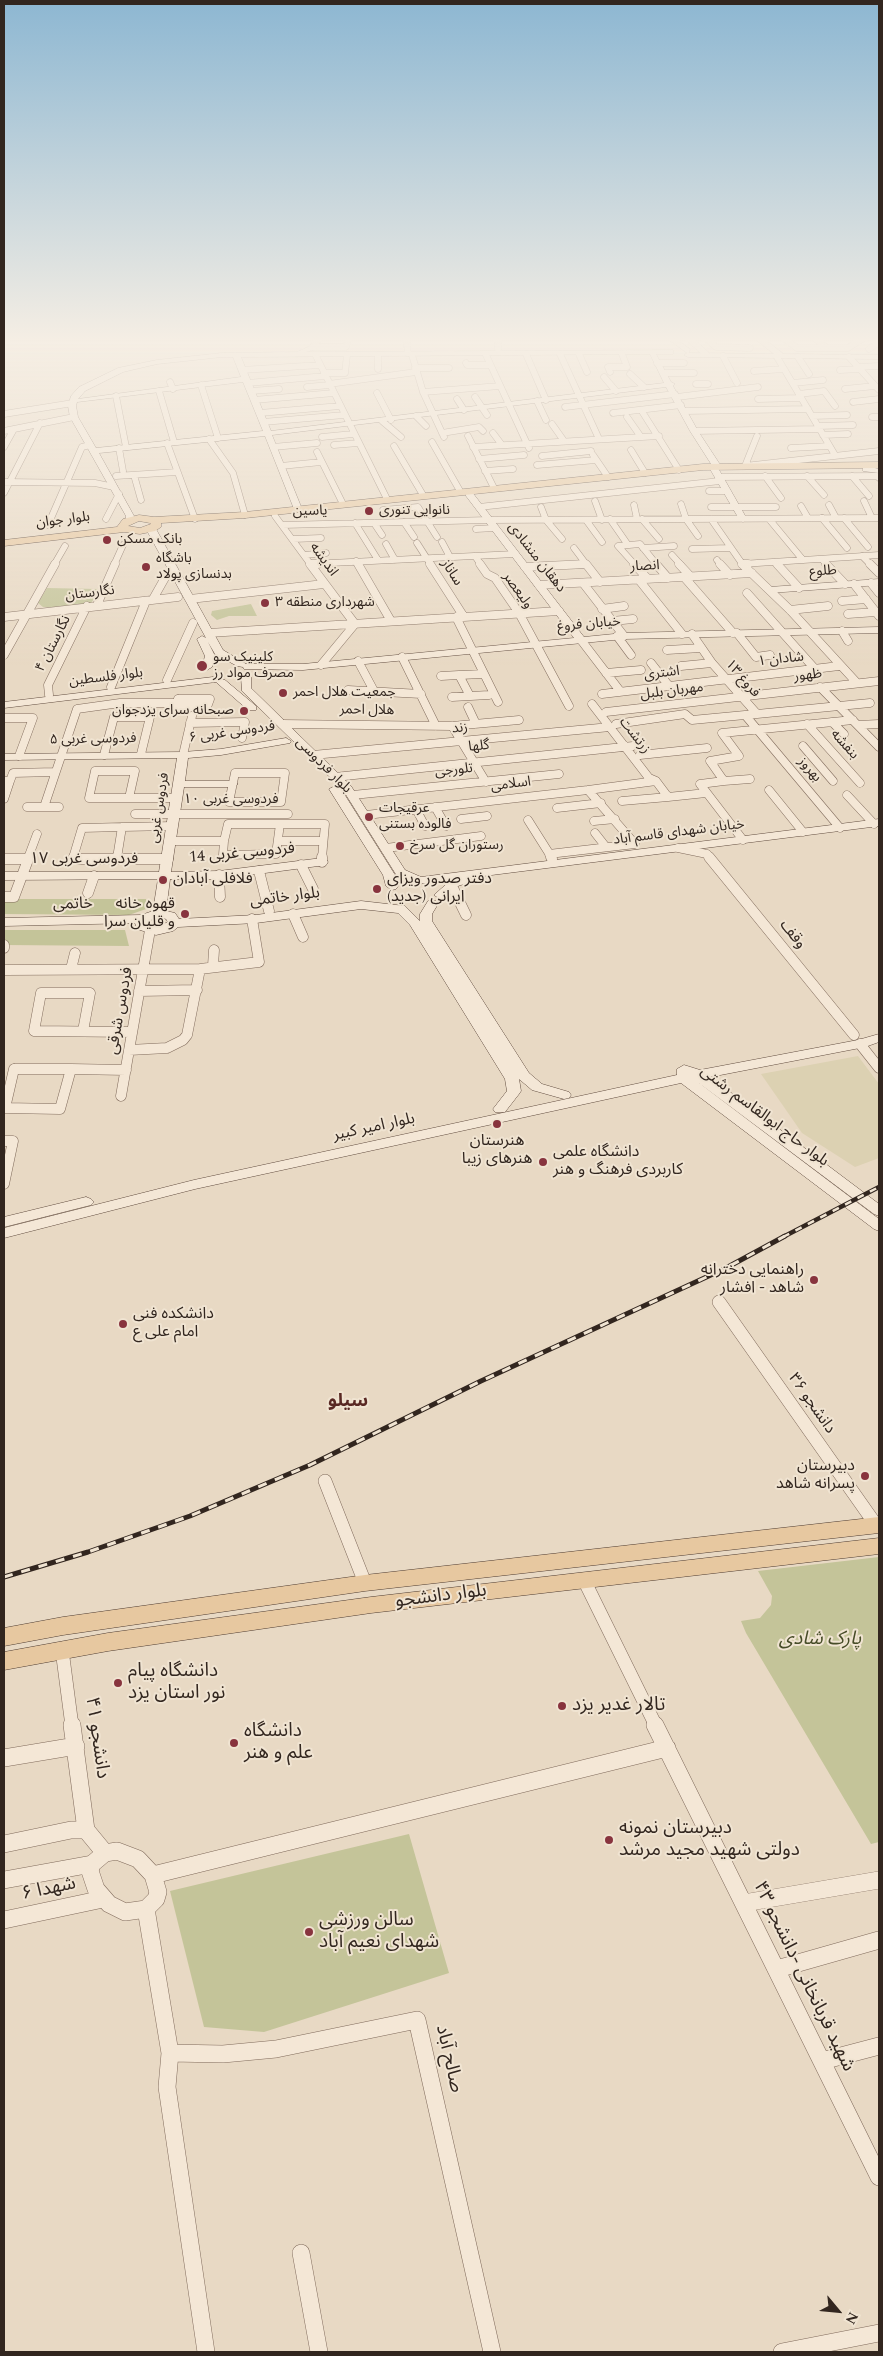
<!DOCTYPE html>
<meta charset="utf-8">
<style>
body{margin:0}
#map{position:relative;width:883px;height:2356px;overflow:hidden;background:#e8d9c4;font-family:Spectral,serif}
canvas{display:block}
.frame{position:absolute;inset:0;border:5px solid #32261f;pointer-events:none}
.north{position:absolute;left:813px;top:2286px;width:50px;height:50px;-webkit-text-stroke:4px #f0e4d2;paint-order:stroke;rotate:118deg;font-size:14px;font-weight:700;line-height:20px;text-align:center;color:#32261f}
.north::after{content:'';display:block;margin:auto;width:18px;height:22px;background:#32261f;clip-path:polygon(50% 0,100% 100%,50% 72%,0 100%)}
</style>
<div id="map">
<canvas width="883" height="2356"></canvas>
<div class="frame"></div>
<div class="north">N</div>
</div>
<script>
const g = document.querySelector('canvas').getContext('2d');
g.lineJoin = 'round';
function fill(path, color) { g.fillStyle = color; g.fill(path, 'evenodd'); }
const shape = rows => new Path2D(rows.map(r => 'M' + r).join(''));
function trace(path, color, width, dash) { g.strokeStyle = color; g.lineWidth = width; g.lineCap = dash ? 'butt' : 'round'; g.setLineDash(dash || []); g.stroke(path); }
function drawText(font, color, halo, rows, align = 'center') {
  g.font = font + ' Spectral,"Noto Sans Arabic",serif'; g.lineWidth = 4; g.setLineDash([]); g.textBaseline = 'middle'; g.strokeStyle = halo; g.fillStyle = color; for (const [text, x, y, turn = 0] of rows) {
    g.save(); g.translate(x, y); g.rotate((+turn || 0) * Math.PI / 180); g.textAlign = isNaN(turn) ? turn : align; if (halo) g.strokeText(text, 0, 0); g.fillText(text, 0, 0); g.restore();
  }
}
fill(shape([
 [858,1056,879,1084,879,1158,855,1167,802,1133,761,1074]
]), '#dcd1b2');
fill(shape([
 [47,588,99,589,92,602,89,604,53,608,43,607,38,603],
 [251,604,257,616,229,616,217,620,211,615,212,611],
 [4,899,146,899,147,905,146,909,129,915,4,914],
 [4,930,125,930,129,946,4,945],
 [879,1557,879,1842,871,1844,746,1633,741,1621,760,1618,771,1605,772,1596,758,1571],
 [409,1834,449,1973,264,2032,204,2027,170,1891]
]), '#c4c499');
const streetFar4 = shape([
 [406,337,408,353],
 [498,337,498,349],
 [687,337,706,354],
 [704,337,716,347,750,348],
 [757,337,780,355],
 [782,337,797,348,848,348,865,337],
 [813,337,827,348],
 [313,347,346,347,349,337],
 [869,349,879,342],
 [526,354,546,400],
 [560,354,599,439],
 [579,354,587,372],
 [378,355,378,369],
 [412,355,423,392,444,437],
 [486,355,529,448],
 [316,356,387,499],
 [723,356,737,383],
 [777,357,835,455],
 [798,357,809,374],
 [849,357,879,390],
 [466,363,467,365,490,365],
 [657,363,684,363],
 [858,367,879,366],
 [415,368,449,368],
 [242,370,320,365],
 [840,370,860,369],
 [754,371,784,369],
 [610,372,608,367,627,367,622,354],
 [324,373,345,373,347,355],
 [664,373,694,373],
 [630,374,644,387],
 [604,377,616,391],
 [170,382,173,389],
 [248,383,325,376],
 [793,383,823,380],
 [329,384,416,372],
 [696,384,708,384],
 [201,385,218,438],
 [307,387,330,385],
 [845,389,875,386],
 [159,391,174,442],
 [251,391,279,389],
 [423,392,500,386],
 [377,393,391,420],
 [799,394,824,391,835,406],
 [116,396,126,447],
 [475,397,487,415],
 [677,397,758,387],
 [457,399,464,410],
 [758,399,801,398],
 [254,400,334,393],
 [537,401,546,420],
 [853,402,879,399],
 [565,407,675,394],
 [685,411,808,409],
 [260,413,340,406],
 [613,413,681,405],
 [643,413,679,470],
 [4,414,73,403],
 [416,416,426,426],
 [812,416,847,415],
 [627,417,641,437],
 [872,417,879,417],
 [382,421,401,437],
 [263,422,344,415],
 [552,424,564,441],
 [818,426,853,425],
 [4,431,74,417],
 [694,431,819,429],
 [442,433,479,427,483,431],
 [493,433,502,445],
 [823,435,848,434],
 [468,436,494,488],
 [757,436,745,466,879,451],
 [322,437,353,434],
 [209,439,233,473,245,515],
 [432,442,460,491],
 [167,443,195,519],
 [334,445,358,443],
 [394,446,423,495],
 [4,447,14,429],
 [273,447,317,443],
 [473,447,659,436],
 [119,448,123,471],
 [791,448,829,446],
 [631,450,645,473],
 [317,452,343,504],
 [593,455,608,477],
 [542,456,591,451],
 [479,459,524,455],
 [537,465,596,460],
 [281,466,321,462],
 [485,471,513,469],
 [134,475,141,500],
 [116,476,177,472],
 [765,476,781,498],
 [807,476,824,495],
 [852,476,869,496],
 [718,477,877,476,879,478],
 [4,482,95,483,114,487],
 [709,491,727,491],
 [4,493,40,423],
 [595,501,602,520],
 [864,501,872,518],
 [681,504,686,519,698,536],
 [634,505,637,519],
 [829,505,836,518],
 [801,506,808,518],
 [479,507,720,481],
 [541,507,546,520,562,539],
 [711,507,776,507],
 [383,510,418,507,437,537],
 [275,516,311,565],
 [822,518,847,548],
 [844,518,868,547],
 [106,519,119,494],
 [610,519,628,545],
 [642,519,659,539],
 [711,519,743,565],
 [769,519,803,560],
 [586,520,602,542],
 [404,522,414,537],
 [355,523,378,560],
 [374,523,382,535],
 [48,525,82,447,90,445],
 [282,525,489,520,879,518],
 [476,529,495,528],
 [293,539,321,538],
 [442,542,450,557],
 [417,543,431,565],
 [386,544,395,560],
 [574,548,586,564],
 [643,548,674,546],
 [692,549,730,548],
 [304,555,326,553],
 [672,555,681,565],
 [475,556,481,565],
 [862,556,871,565],
 [822,559,827,565],
 [717,560,721,565],
 [356,561,358,565],
 [776,562,779,565],
 [310,564,515,554],
 [742,564,879,555],
 [54,565,65,546],
 [114,565,123,545],
 [568,565,587,565],
 [635,565,618,546,640,544,657,565]
]);
const streetFar3 = shape([
 [310,564,355,624],
 [310,564,318,564],
 [358,564,391,621],
 [430,564,464,617],
 [480,564,487,574,495,578,519,613,569,706],
 [634,564,648,579],
 [656,564,668,578],
 [679,564,691,577],
 [720,564,730,575],
 [742,564,790,610,857,683],
 [742,564,748,564],
 [777,564,799,588],
 [826,564,845,584],
 [870,564,879,573],
 [525,567,586,564,600,582],
 [684,577,733,633],
 [639,580,682,634],
 [583,583,624,636],
 [871,583,879,593],
 [854,584,879,616],
 [539,585,752,573],
 [747,593,815,669],
 [153,599,166,576],
 [190,599,324,584],
 [842,601,866,599],
 [97,605,115,564],
 [602,609,624,606],
 [790,610,828,606],
 [848,614,876,612],
 [4,617,178,597],
 [456,617,498,702],
 [612,621,633,619],
 [842,631,848,641],
 [209,633,559,611],
 [737,633,756,657,770,655],
 [692,634,712,663,757,714,745,715,840,828],
 [617,636,631,655],
 [581,640,620,691],
 [667,650,701,648],
 [4,655,55,564],
 [402,657,436,726],
 [358,661,374,691],
 [651,663,669,686],
 [321,665,355,624],
 [681,666,712,663],
 [606,673,641,670],
 [441,676,459,675],
 [167,680,193,623],
 [111,687,146,601],
 [820,687,879,747],
 [348,690,421,694],
 [602,694,839,666],
 [49,695,48,685,87,606],
 [470,696,459,675,484,674],
 [452,697,489,695],
 [178,699,210,699,207,707,176,707,178,699],
 [592,704,649,778,656,781,668,797,706,793],
 [468,707,476,724],
 [606,712,879,681],
 [757,714,870,703],
 [4,718,33,718,19,756],
 [832,722,844,734],
 [190,723,245,722,242,738],
 [282,724,452,726,519,720],
 [616,724,685,714,692,720,745,715],
 [807,724,860,783],
 [858,725,879,724],
 [452,726,486,782],
 [803,746,833,781],
 [104,755,114,717,150,717,141,754],
 [183,755,192,716],
 [313,755,610,727],
 [640,755,707,748],
 [95,771,135,771,129,798,89,798,95,771],
 [235,773,285,773,281,802,229,802,235,773],
 [335,777,633,746],
 [4,781,10,781,4,799],
 [10,781,13,773,55,772],
 [724,781,750,779],
 [588,790,656,781],
 [769,790,803,832],
 [353,795,559,774],
 [847,795,874,824],
 [129,798,177,798],
 [622,801,668,797],
 [27,807,59,807],
 [44,807,77,709,120,703,177,703],
 [435,807,446,826],
 [557,808,601,803],
 [416,809,425,826],
 [135,814,288,814],
 [366,815,588,790,635,844,549,854],
 [461,819,487,816],
 [528,820,552,858],
 [594,821,615,819],
 [122,827,173,826],
 [595,833,606,847],
 [743,840,700,784,724,781,710,761,739,756,722,733,853,720],
 [170,841,224,841,228,824,325,824,322,858],
 [224,841,223,855,276,854,280,824],
 [278,841,323,841],
 [386,848,481,836],
 [678,848,707,854],
 [707,854,710,858],
 [28,858,37,834],
 [73,858,82,828,122,827],
 [117,858,122,827]
]);
const streetFar2 = shape([
 [74,857,73,859,117,859,117,857],
 [551,857,552,859],
 [709,857,854,1035],
 [4,859,27,859],
 [117,859,168,859],
 [322,862,322,857],
 [301,865,313,889],
 [259,871,269,911],
 [219,875,220,897],
 [451,884,466,915],
 [88,893,94,876],
 [4,897,14,897,29,857],
 [293,914,303,937],
 [4,945,4,948],
 [213,966,214,950],
 [71,969,75,953],
 [4,970,200,969,259,962,252,919],
 [139,991,197,990],
 [83,1031,90,993,41,993,34,1031,132,1032],
 [860,1044,879,1068],
 [129,1050,167,1048,183,1040,187,1035,200,969],
 [14,1069,71,1069,60,1109,5,1108,14,1069],
 [71,1069,126,1070],
 [121,1096,150,930],
 [4,1141,13,1141,4,1184]
]);
const streetFar1 = shape([
 [719,1302,876,1525],
 [325,1481,365,1583],
 [584,1580,656,1726],
 [62,1650,72,1726]
]);
const street = shape([
 [72,1725,86,1830],
 [655,1725,879,2177],
 [4,1758,76,1746],
 [4,1844,71,1830,86,1830,105,1853],
 [117,1851,138,1859,153,1875,158,1892,156,1899,146,1909,125,1912,109,1904,96,1889,90,1871,92,1864,105,1853,117,1851],
 [153,1875,667,1748],
 [4,1880,92,1864],
 [744,1903,879,1880],
 [146,1909,170,2053,167,2087,206,2352],
 [4,1920,103,1899],
 [777,1969,879,1940],
 [170,2053,223,2054,276,2049,417,2020,492,2352],
 [822,2061,879,2046],
 [301,2253,319,2352],
 [782,2352,879,2333]
]);
const secondary = shape([
 [315,337,323,337,316,349,306,352,673,350,673,354,656,354,671,382,675,384,673,386,698,431,721,466,718,468,747,519,743,522,739,519,710,469,713,467,690,431,666,387,272,435,302,509,298,512,294,509,265,436,99,453,134,516,132,522,126,522,126,516,70,417,68,406,71,396,79,387,118,368,157,360,222,353,297,352,310,346,315,337],
 [650,354,664,383,271,431,241,357,650,354],
 [222,357,233,357,241,377,78,399,85,391,123,372,157,364,222,357],
 [243,382,263,431,96,448,78,417,76,406,77,402,243,382],
 [665,337,673,337,690,349,689,353,879,355,879,359,688,357,684,355,687,353,665,337],
 [866,466,879,469,879,473,863,471,863,467,866,466],
 [469,491,472,492,584,637,624,633,879,627,879,633,624,639,303,670,244,669,243,667,237,666,215,654,208,642,215,656,212,667,207,670,202,667,205,656,197,639,202,636,206,638,146,529,151,526,156,529,223,650,246,664,303,664,574,638,466,496,466,492,469,491],
 [879,579,879,585,770,593,765,590,770,587,879,579],
 [246,674,251,677,251,688,351,786,405,870,421,877,879,819,879,826,468,878,467,883,455,887,444,898,440,899,434,895,451,880,418,884,397,876,343,790,242,691,241,677,246,674],
 [213,677,225,680,256,706,256,710,248,710,216,682,4,708,4,702,213,677],
 [286,738,291,741,290,743,221,755,188,758,185,781,232,781,238,784,232,787,184,787,171,872,219,871,322,858,326,859,328,862,326,865,219,879,170,879,166,911,175,913,179,919,256,915,361,901,405,906,420,921,420,914,428,901,436,901,438,904,432,914,432,921,529,1073,542,1084,569,1092,571,1095,569,1098,564,1099,532,1090,519,1079,521,1091,519,1094,505,1112,495,1112,493,1109,507,1091,505,1079,410,925,398,913,361,909,256,923,178,927,173,931,156,935,137,929,135,923,4,926,4,918,141,915,153,911,158,879,4,880,4,872,159,872,177,758,4,760,4,754,183,752,221,749,286,738],
 [160,917,166,919,168,922,157,927,148,924,148,921,160,917],
 [335,786,341,789,395,875,398,886,396,889,392,890,386,886,383,875,329,789,335,786],
 [879,1034,879,1042,865,1047,710,1077,879,1204,879,1216,874,1214,695,1080,879,1219,879,1231,874,1229,681,1083,195,1189,4,1238,4,1228,194,1180,677,1075,677,1069,684,1065,700,1070,858,1040,879,1034],
 [86,1197,91,1199,94,1202,91,1205,4,1227,4,1217,86,1197]
]);
const primary = shape([
 [879,462,879,468,703,470,245,518,161,523,161,527,155,531,140,534,124,532,4,546,4,540,117,527,123,519,139,515,154,517,245,512,703,464,879,462],
 [139,521,150,523,151,524,140,528,128,526,139,521],
 [879,1517,879,1533,365,1591,63,1635,4,1646,4,1628,63,1617,365,1575,879,1517],
 [879,1538,879,1554,371,1613,108,1651,4,1670,4,1652,108,1633,371,1597,879,1538]
]);
trace(streetFar4, '#806b5c', 7);
trace(streetFar3, '#806b5c', 9);
trace(streetFar2, '#806b5c', 11);
trace(streetFar1, '#806b5c', 14);
trace(street, '#806b5c', 18);
trace(secondary, '#624d40', 1);
trace(primary, '#4e3b30', 1);
trace(streetFar4, '#f4e7d6', 6);
trace(streetFar3, '#f4e7d6', 8);
trace(streetFar2, '#f4e7d6', 10);
trace(streetFar1, '#f4e7d6', 13);
trace(street, '#f4e7d6', 17);
fill(secondary, '#f4e7d6');
fill(primary, '#e7c8a0');
const railFar1 = shape([
 [783,1237,879,1187]
]);
const rail = shape([
 [4,1577,88,1552,190,1516,310,1465,481,1381,726,1268,785,1236]
]);
trace(railFar1, '#32261f', 4.5);
trace(rail, '#32261f', 5);
trace(railFar1, '#f0e4d2', 2.5, [7]);
trace(rail, '#f0e4d2', 3, [9]);
const sky = g.createLinearGradient(0, 0, 0, 667);
sky.addColorStop(0, '#8db7d2');
sky.addColorStop(0.51, '#f5eee4');
sky.addColorStop(1, '#f5eee400');
g.fillStyle = sky;
g.fillRect(0, 0, 883, 667);
for (const [x, y, r, color] of [
 [369,511,5,"#88343e"],
 [107,540,5,"#88343e"],
 [146,567,5,"#88343e"],
 [265,603,5,"#88343e"],
 [202,666,6,"#88343e"],
 [283,693,5,"#88343e"],
 [244,711,5,"#88343e"],
 [369,817,5,"#88343e"],
 [400,846,5,"#88343e"],
 [163,880,5,"#88343e"],
 [377,889,5,"#88343e"],
 [185,914,5,"#88343e"],
 [497,1124,5,"#88343e"],
 [543,1162,5,"#88343e"],
 [814,1280,5,"#88343e"],
 [123,1324,5,"#88343e"],
 [865,1476,5,"#88343e"],
 [118,1683,5,"#88343e"],
 [562,1706,5,"#88343e"],
 [234,1743,5,"#88343e"],
 [609,1840,5,"#88343e"],
 [309,1932,5,"#88343e"]
]) { const dot = new Path2D(); dot.arc(x, y, r, 0, 2 * Math.PI); g.fillStyle = color; g.fill(dot); trace(dot, '#f0e4d2', 2); }
drawText('14px', '#32261f', '#f0e4d2', [
 ["نانوایی تنوری",379,511],
 ["بانک مسکن",117,540],
 ["باشگاه",156,559],
 ["بدنسازی پولاد",156,575],
 ["شهرداری منطقه ۳",275,603],
 ["کلینیک سو",213,658],
 ["مصرف مواد رز",213,674],
 ["جمعیت هلال احمر",293,693],
 ["صبحانه سرای یزدجوان",234,711,"right"],
 ["عرقیجات",379,809],
 ["فالوده بستنی",379,825],
 ["رستوران گل سرخ",410,846]
], 'left');
drawText('14px', '#32261f', '#f0e4d2', [
 ["یاسین",310,512,-1],
 ["بلوار جوان",63,521,-7],
 ["دهقان منشادی",536,558,52],
 ["اندیشه",323,560,54],
 ["انصار",645,567,-3],
 ["طلوع",823,572,-4],
 ["ساناز",451,573,58],
 ["ولیعصر",517,591,55],
 ["نگارستان",90,594,-7],
 ["خیابان فروغ",589,625,-5],
 ["نگارستان ۴",54,644,-63],
 ["شادان ۱",781,660,-6],
 ["اشتری",662,674,-7],
 ["ظهور",808,676,-7],
 ["بلوار فلسطین",106,678,-7],
 ["فروغ ۱۳",742,679,49],
 ["مهربان بلبل",672,692,-7],
 ["هلال احمر",367,711,1],
 ["زند",460,729,-5],
 ["فردوسی غربی ۶",232,733,-8],
 ["زرتشت",634,736,52],
 ["فردوسی غربی ۵",93,740,-1],
 ["بنفشه",844,745,48],
 ["گلها",479,747,-6],
 ["بلوار فردوسی",323,766,45],
 ["بهروز",809,770,49],
 ["تلورجی",454,771,-6],
 ["اسلامی",511,785,-7],
 ["فردوسی غربی ۱۰",231,800],
 ["فردوس غربی",160,808,-81],
 ["خیابان شهدای قاسم آباد",679,833,-7]
]);
drawText('16px', '#32261f', '#f0e4d2', [
 ["فردوسی غربی 14",242,854,-5],
 ["فردوسی غربی ۱۷",84,860],
 ["بلوار خاتمی",285,898,-7],
 ["خاتمی",73,905,-1],
 ["وقف",792,935,51],
 ["فردوس شرقی",121,1011,-80],
 ["بلوار حاج ابوالقاسم رشتی",764,1117,37],
 ["بلوار امیر کبیر",374,1128,-12],
 ["دانشجو ۳۶",811,1404,55]
]);
drawText('16px', '#32261f', '#f0e4d2', [
 ["فلافلی آبادان",173,880],
 ["دفتر صدور ویزای",387,880],
 ["ایرانی (جدید)",387,898],
 ["قهوه خانه",175,905,"right"],
 ["و قلیان سرا",175,923,"right"],
 ["هنرستان",497,1142,"center"],
 ["هنرهای زیبا",497,1160,"center"],
 ["دانشگاه علمی",553,1153],
 ["کاربردی فرهنگ و هنر",553,1171],
 ["راهنمایی دخترانه",804,1271,"right"],
 ["شاهد - افشار",804,1289,"right"],
 ["دانشکده فنی",133,1315],
 ["امام علی ع",133,1333],
 ["دبیرستان",855,1467,"right"],
 ["پسرانه شاهد",855,1485,"right"]
], 'left');
drawText('bold 18px', '#592823', '#f0e4d2', [
 ["سیلو",348,1402]
]);
drawText('19px', '#32261f', '#f0e4d2', [
 ["بلوار دانشجو",441,1597,-7],
 ["دانشجو ۴۱",96,1738,82],
 ["شهدا ۶",49,1890,-12],
 ["شهید قربانخانی -دانشجو ۴۳",803,1977,64],
 ["صالح آباد",448,2059,77]
]);
drawText('italic 19px', '#474c28', '#f0e4d2', [
 ["پارک شادی",820,1640]
]);
drawText('19px', '#32261f', '#f0e4d2', [
 ["دانشگاه پیام",128,1672],
 ["نور استان یزد",128,1694],
 ["تالار غدیر یزد",572,1706],
 ["دانشگاه",244,1732],
 ["علم و هنر",244,1754],
 ["دبیرستان نمونه",619,1829],
 ["دولتی شهید مجید مرشد",619,1851],
 ["سالن ورزشی",319,1921],
 ["شهدای نعیم آباد",319,1943]
], 'left');
</script>
